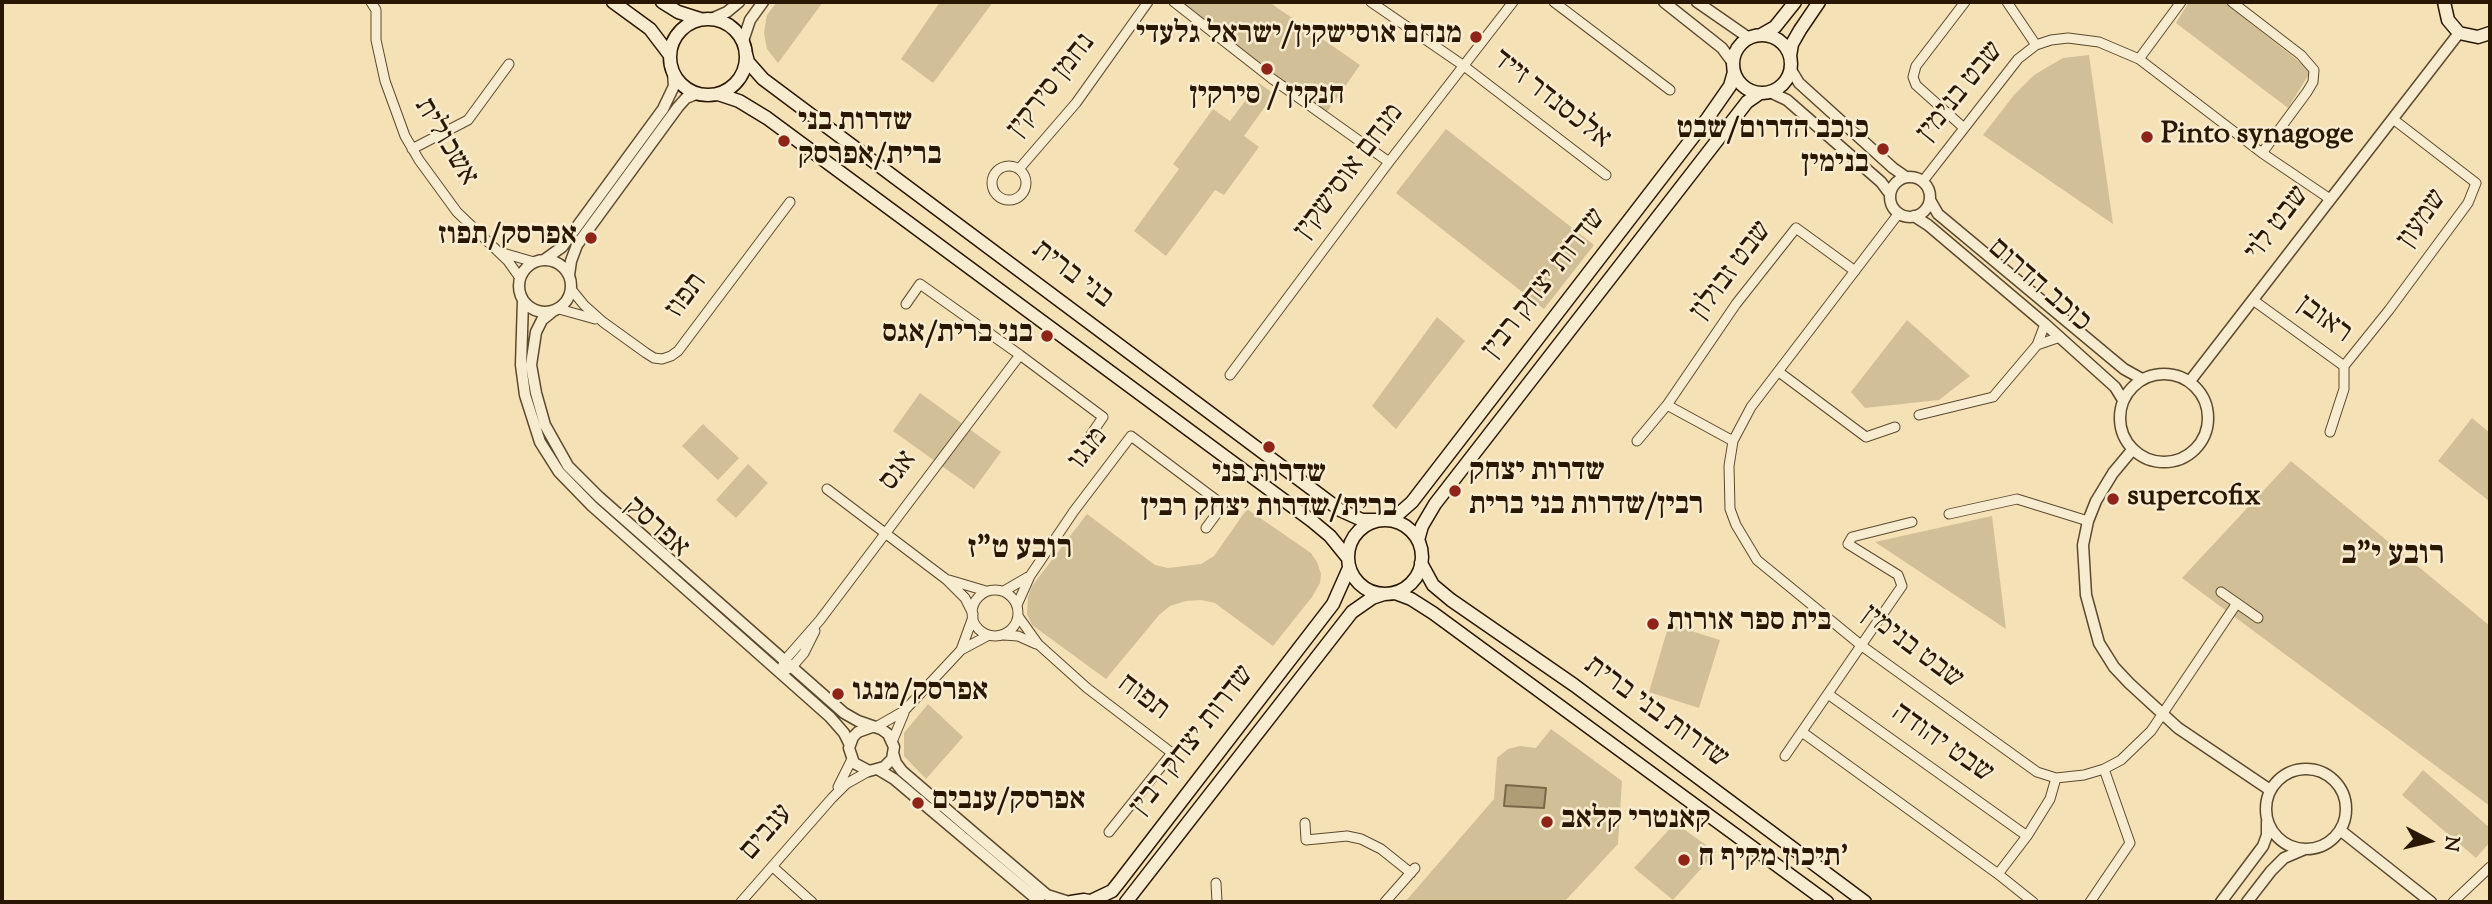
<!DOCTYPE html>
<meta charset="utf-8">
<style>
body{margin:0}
#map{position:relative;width:2492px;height:904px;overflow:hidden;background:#f4e2b6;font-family:"Sorts Mill Goudy",serif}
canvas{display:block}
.frame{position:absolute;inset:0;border:4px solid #291701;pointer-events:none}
.north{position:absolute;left:2394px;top:806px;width:70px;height:70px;-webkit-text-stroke:5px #f8ecd0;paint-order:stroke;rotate:97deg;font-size:19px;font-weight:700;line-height:28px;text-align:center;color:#291701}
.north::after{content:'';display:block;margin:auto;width:24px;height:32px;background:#291701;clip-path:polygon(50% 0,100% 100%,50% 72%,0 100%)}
</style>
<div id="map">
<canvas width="2492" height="904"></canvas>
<div class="frame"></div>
<div class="north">N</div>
</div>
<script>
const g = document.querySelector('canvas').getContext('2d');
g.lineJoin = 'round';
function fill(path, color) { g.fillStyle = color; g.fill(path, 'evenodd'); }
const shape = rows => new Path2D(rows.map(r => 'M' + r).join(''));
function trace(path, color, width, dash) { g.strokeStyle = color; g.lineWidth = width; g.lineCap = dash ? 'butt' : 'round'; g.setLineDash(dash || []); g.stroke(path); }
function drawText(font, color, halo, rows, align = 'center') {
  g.font = font + ' "Sorts Mill Goudy","Frank Ruhl Libre",serif'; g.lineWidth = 5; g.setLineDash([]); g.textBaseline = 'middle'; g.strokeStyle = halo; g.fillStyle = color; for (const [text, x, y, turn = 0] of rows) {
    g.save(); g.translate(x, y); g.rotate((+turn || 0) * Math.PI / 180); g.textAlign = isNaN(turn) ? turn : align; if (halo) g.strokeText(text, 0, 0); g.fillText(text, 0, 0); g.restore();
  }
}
fill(shape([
 [777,2,823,2,778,63,767,49,764,33,767,15],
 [940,2,993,2,933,83,901,59],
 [1179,2,1269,2,1360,65,1325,115],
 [2189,2,2224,2,2311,71,2288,108,2176,23],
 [2089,55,2113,224,1983,135,2014,95,2034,75,2063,58],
 [1259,83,1274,94,1244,136,1259,147,1224,195,1215,190,1166,256,1134,231,1179,169,1173,164,1213,109,1230,121],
 [1446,129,1594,245,1544,309,1396,193],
 [1437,317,1465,341,1396,429,1372,406],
 [1907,320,1970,376,1939,400,1865,408,1851,392],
 [920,393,1001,452,974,489,893,431],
 [2472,418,2490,433,2489,501,2438,461],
 [703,424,739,458,718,480,682,446],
 [2291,461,2490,626,2490,806,2182,578],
 [748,464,768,483,736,518,716,500],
 [1247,509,1311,553,1317,562,1321,574,1320,583,1312,597,1273,646,1215,603,1201,600,1186,601,1170,606,1159,615,1106,679,1032,625,1027,614,1028,597,1032,586,1087,514,1155,565,1168,568,1201,564,1214,556],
 [1992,516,2006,629,1875,542],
 [1669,624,1720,640,1699,708,1649,692],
 [928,704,963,737,926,779,904,756,904,733],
 [1551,729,1622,781,1618,844,1564,902,1405,902,1494,799,1497,758,1508,749,1520,746,1536,748],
 [2423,770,2490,828,2490,842,2476,858,2402,795],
 [1675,823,1716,852,1673,900,1634,868]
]), '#d1bf97');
const water = shape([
 [1506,785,1546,788,1544,808,1504,806,1506,785]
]);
fill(water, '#af9d78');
trace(water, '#796748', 2);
const minor = shape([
 [371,2,376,10,376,40,385,81,405,136,419,160,457,212,508,261,520,278],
 [1174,2,1271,78,1389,162],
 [1371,2,1464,66,1606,175],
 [1554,2,1670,90],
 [2007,2,2036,45],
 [2232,2,2301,55,2314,70,2313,82,2307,92,2262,153],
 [2139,59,2181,2],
 [1964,128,1916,85,1913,77,1916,66,1965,2],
 [412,149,468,120,509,64],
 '992 183a17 17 0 1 1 34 0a17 17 0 1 1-34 0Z',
 [1019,169,1076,103,1148,2],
 [1923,181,2018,59,2036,45,2051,40,2068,38,2099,42,2139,59,2262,153,2330,199],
 [1899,213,1751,407,1733,441,1729,466,1730,509,1736,525,1757,560,1862,646,2037,772,2056,778,2084,775,2104,769,2121,760,2151,731,2237,603],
 [503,253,534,262],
 [571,289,584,305,603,322,646,353,654,358,662,359,671,356,678,351,790,202],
 [2253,300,2344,366,2344,389,2330,432],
 [906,304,920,284,1020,355,1103,417,1088,439],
 [559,309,595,319],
 [2037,345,2060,337],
 [2344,366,2389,310,2468,203,2476,183,2393,119],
 [1779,372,1866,437,1895,427],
 [1230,375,1389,162,1513,2],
 [1667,405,1733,441],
 [1919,415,1993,397,2037,345,2045,324],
 [1637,441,1667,405,1736,304,1796,228,1855,271],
 [827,489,947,580,965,598,973,614],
 [1949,514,2017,499,2088,521],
 [949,580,986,591],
 '972 613a23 23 0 1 1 46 0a23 23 0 1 1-46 0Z',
 [1004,591,1028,577],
 [2221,592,2258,618],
 [1017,605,1030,576,1074,511,1131,436,1223,505,1206,528],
 [1018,616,1038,644,1087,688,1172,753,1109,832],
 [1003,635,1018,636,1036,644],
 [961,650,973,617],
 [786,670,792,667,804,653,815,631],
 [780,672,785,660,820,620,1020,355],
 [1828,694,2027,836],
 [876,727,904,711,961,650,989,635],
 [1802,732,1998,874,2033,902],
 [892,742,904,713],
 [1785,756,1902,586,1898,575,1848,544,1852,537,1912,522],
 [838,787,852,759],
 [1305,823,1306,840,1347,836,1361,839,1381,849,1411,873],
 [773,867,812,902],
 [1998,874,2027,836,2050,799,2056,778],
 [1216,883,1217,902],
 [741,902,832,798,846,784,869,771],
 [1385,902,1415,868],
 [2090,902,2130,843,2104,769],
 [2453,902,2490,867]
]);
const tertiary = shape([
 [1664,2,1722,48,1733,63],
 [1697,2,1749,38],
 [711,19,727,12,739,2],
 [743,41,750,20,763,2],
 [1790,68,1799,83,1893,168,1906,177],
 [1770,92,1787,100,1881,182,1890,194],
 '1890 197a20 20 0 1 1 40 0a20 20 0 1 1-40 0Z',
 [1930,200,1938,214,2124,369,2142,379],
 [1914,216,1928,225,2045,324,2115,387,2123,400],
 '519 286a26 26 0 1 1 52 0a26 26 0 1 1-52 0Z',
 [544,260,562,247,663,109,674,86,673,73],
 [569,275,571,261,577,245,678,107,686,98,696,94],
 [523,300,521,365,525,395,540,442,559,472,592,506,830,717,844,733,850,745],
 [552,312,542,320,536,332,531,365,536,393,545,425,568,466,599,497,844,713,858,721,881,729,888,734,894,747,892,759,884,767,869,771,854,763,849,748,853,737,858,732,872,727],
 '2120 418a44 44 0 1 1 88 0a44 44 0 1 1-88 0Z',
 [2190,381,2459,33],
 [2133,449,2113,473,2096,501,2088,521,2083,545,2086,595,2099,643,2114,667,2129,683,2178,728,2270,790],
 [893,753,896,763,902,771,973,832,1047,895,1069,902],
 '2266 809a40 40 0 1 1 80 0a40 40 0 1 1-80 0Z',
 [879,770,894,779,1040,902],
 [2340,830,2431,902],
 [2221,902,2263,846,2267,835,2267,822],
 [2247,902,2271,871,2284,858,2305,849]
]);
const secondary = shape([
 [613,2,650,29,669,54],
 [662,2,678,12,700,19],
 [2444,2,2448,20,2459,33,2478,37,2490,33],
 '670 57a38 38 0 1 1 76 0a38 38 0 1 1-76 0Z',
 [1761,35,1775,27,1795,2],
 '1733 64a29 29 0 1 1 58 0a29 29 0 1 1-58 0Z',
 [746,54,748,62,763,79,1340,510,1362,520,1377,520],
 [1790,56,1792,44,1800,30,1819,2],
 [718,94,739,101,767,118,1312,521,1330,536,1347,557],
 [1386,520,1395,517,1412,502,1707,119,1730,86,1734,72],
 '1348 557a37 37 0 1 1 74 0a37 37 0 1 1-74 0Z',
 [1418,540,1422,526,1435,504,1747,102,1760,93],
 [1421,563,1433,585,1451,600,1574,685,1865,902],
 [1395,593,1411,599,1433,613,1827,902],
 [1091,901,1112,891,1120,881,1333,604,1349,568],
 [1071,902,1084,900,1094,902],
 [1126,902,1352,612,1372,598,1384,594]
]);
trace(minor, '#5c4a2e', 11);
trace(tertiary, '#5c4a2e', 13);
trace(secondary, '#291701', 15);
trace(minor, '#f8ecd0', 9);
trace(tertiary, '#f8ecd0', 10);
trace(secondary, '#f8ecd0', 12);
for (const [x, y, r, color] of [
 [1476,37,7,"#8f2418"],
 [1267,69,7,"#8f2418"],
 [2147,137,7,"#8f2418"],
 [784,141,7,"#8f2418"],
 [1883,149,7,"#8f2418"],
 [591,238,7,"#8f2418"],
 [1047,336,7,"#8f2418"],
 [1269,447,7,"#8f2418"],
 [1455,491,7,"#8f2418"],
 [2113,499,7,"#8f2418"],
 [1653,624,7,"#8f2418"],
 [838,694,7,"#8f2418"],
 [918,803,7,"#8f2418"],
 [1547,822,7,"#8f2418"],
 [1684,860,7,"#8f2418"]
]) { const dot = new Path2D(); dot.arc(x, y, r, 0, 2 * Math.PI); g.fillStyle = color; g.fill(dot); trace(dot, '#f8ecd0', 2.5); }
drawText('bold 30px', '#291701', '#f8ecd0', [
 ["מנחם אוסישקין/ישראל גלעדי",1462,37,"right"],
 ["חנקין / סירקין",1267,98,"center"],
 ["שדרות בני",798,124],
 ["ברית/אפרסק",798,158],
 ["כוכב הדרום/שבט",1869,132,"right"],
 ["בנימין",1869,166,"right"],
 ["Pinto synagoge",2161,137],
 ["אפרסק/תפוז",577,238,"right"],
 ["בני ברית/אגס",1033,336,"right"],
 ["שדרות יצחק",1469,474],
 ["רבין/שדרות בני ברית",1469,508],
 ["שדרות בני",1269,476,"center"],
 ["ברית/שדרות יצחק רבין",1269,510,"center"],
 ["supercofix",2127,499],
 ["בית ספר אורות",1667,624],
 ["אפרסק/מנגו",852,694],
 ["אפרסק/ענבים",932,803],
 ["קאנטרי קלאב",1561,822],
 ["תיכון מקיף ח'",1698,860]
], 'left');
drawText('30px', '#291701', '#f8ecd0', [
 ["נחמן סירקין",1053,87,-52],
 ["שבט בנימין",1962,93,-51],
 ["אלכסנדר זייד",1550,101,38],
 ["אשכולית",444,143,59],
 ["מנחם אוסישקין",1351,173,-53],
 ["שמעון",2424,220,-55],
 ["שבט לוי",2279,225,-53],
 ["שבט זבולון",1733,272,-53],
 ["בני ברית",1071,276,37],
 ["שדרות יצחק רבין",1546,285,-52],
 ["כוכב הדרום",2038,287,41],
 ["תפוז",688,297,-53],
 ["ראובן",2323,321,36],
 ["מנגו",1090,450,-52],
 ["אגס",900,472,-53],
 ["אפרסק",655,529,42],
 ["שבט בנימין",1911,649,37],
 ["תפוח",1142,699,37],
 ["שדרות בני ברית",1655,714,36],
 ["שדרות יצחק רבין",1194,742,-52],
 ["שבט יהודה",1941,745,35],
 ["ענבים",768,834,-49]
]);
drawText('bold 32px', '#291701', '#f8ecd0', [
 ["רובע ט\"ז",1020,552],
 ["רובע י\"ב",2393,558]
]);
</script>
